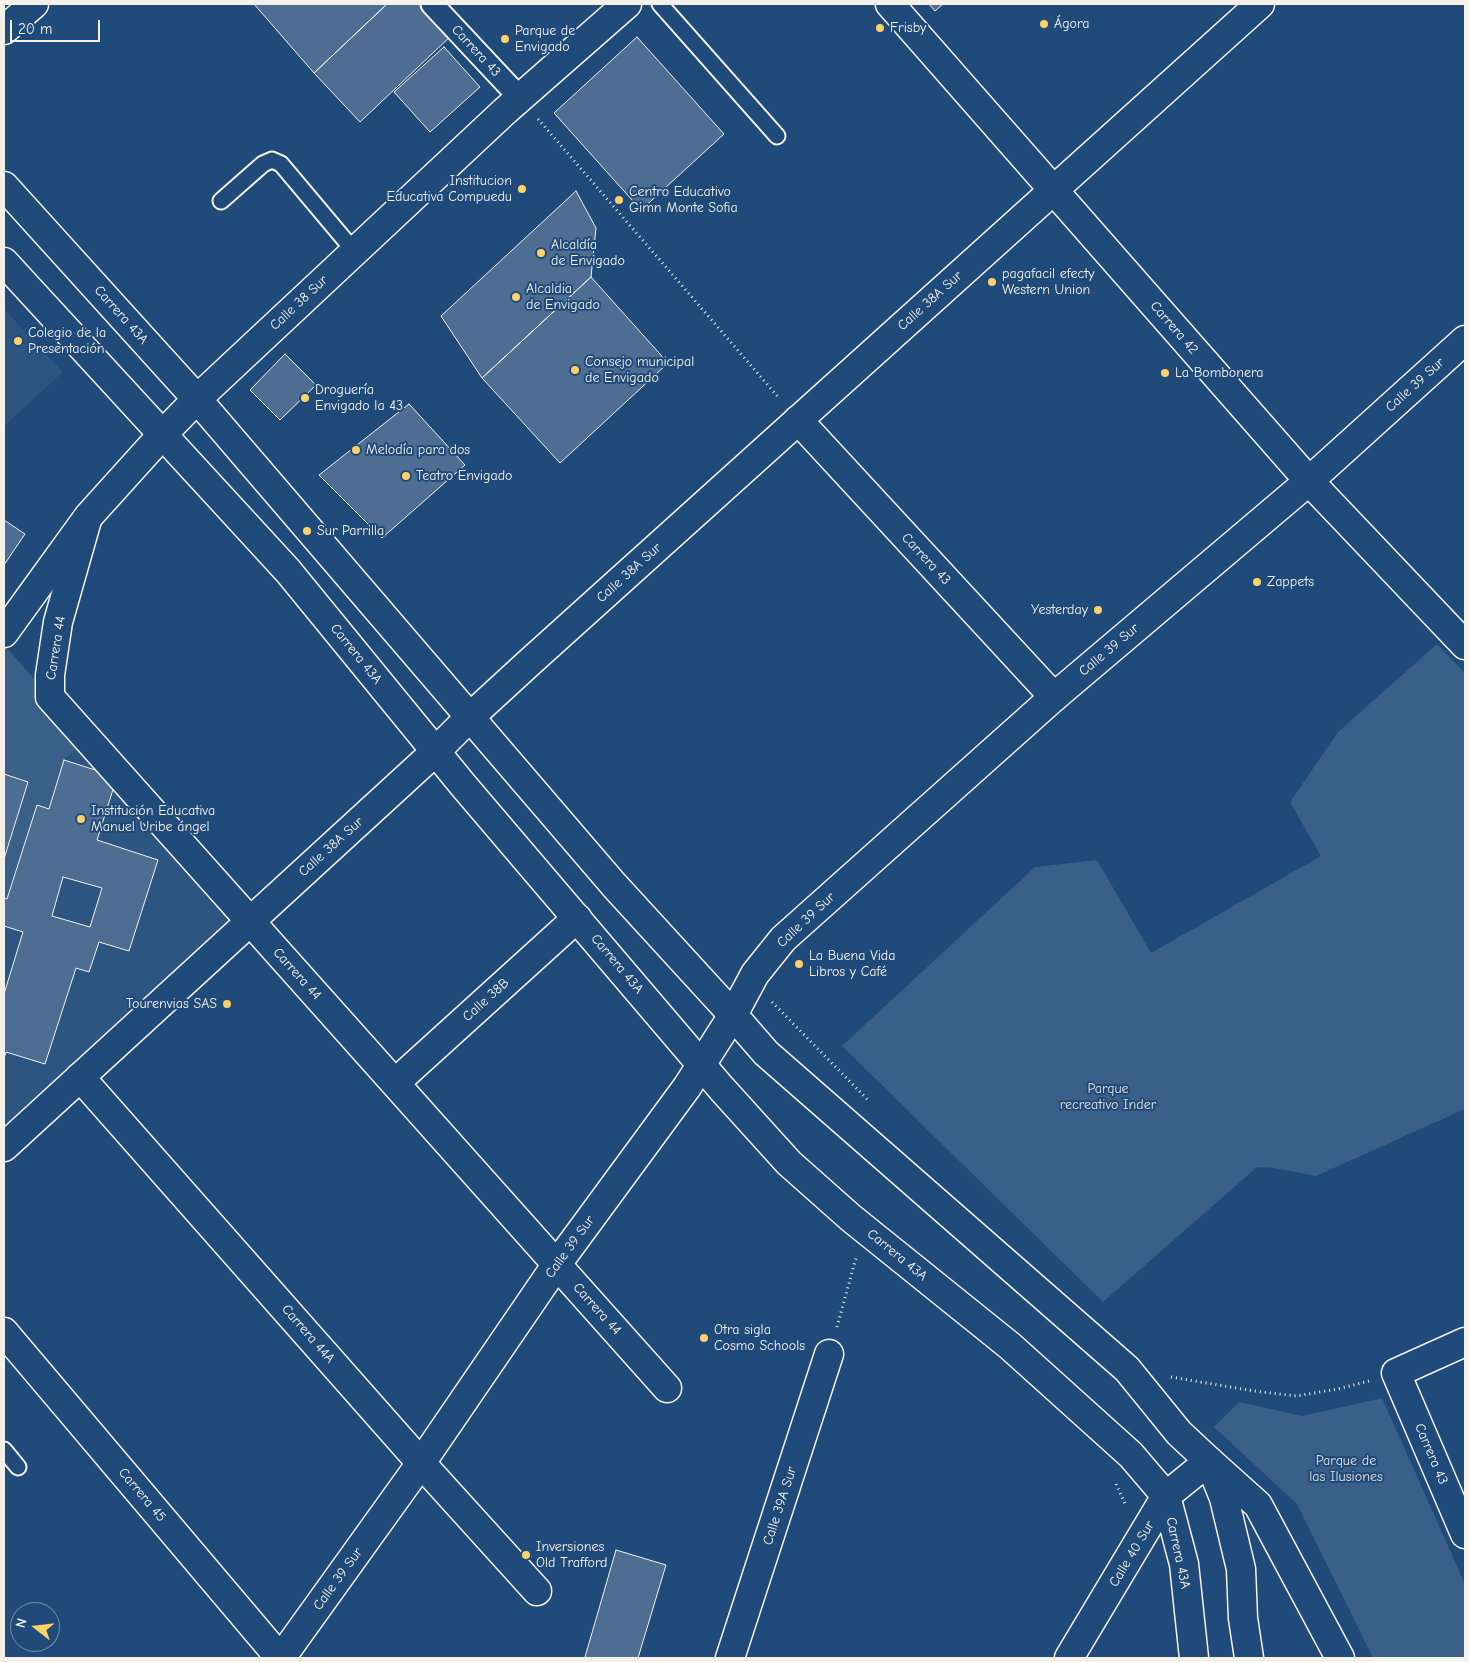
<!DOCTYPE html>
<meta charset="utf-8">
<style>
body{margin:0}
#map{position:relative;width:1469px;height:1662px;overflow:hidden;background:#1f4a7a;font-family:"Comic Neue",sans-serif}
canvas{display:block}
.frame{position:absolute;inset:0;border:5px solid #f4f1e8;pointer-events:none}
.north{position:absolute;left:10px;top:1602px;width:50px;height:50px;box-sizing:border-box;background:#1f4a7a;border:1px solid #748da6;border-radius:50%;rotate:286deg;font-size:14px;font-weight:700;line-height:20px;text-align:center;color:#f4f1e8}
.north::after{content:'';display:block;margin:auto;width:18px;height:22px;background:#ffd166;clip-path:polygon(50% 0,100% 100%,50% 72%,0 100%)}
.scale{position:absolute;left:10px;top:20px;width:90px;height:22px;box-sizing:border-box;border:2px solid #f4f1e8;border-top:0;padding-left:6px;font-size:15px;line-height:18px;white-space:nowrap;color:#f4f1e8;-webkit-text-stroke:4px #1f4a7a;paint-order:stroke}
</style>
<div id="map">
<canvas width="1469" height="1662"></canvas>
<div class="frame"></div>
<div class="north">N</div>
<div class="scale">20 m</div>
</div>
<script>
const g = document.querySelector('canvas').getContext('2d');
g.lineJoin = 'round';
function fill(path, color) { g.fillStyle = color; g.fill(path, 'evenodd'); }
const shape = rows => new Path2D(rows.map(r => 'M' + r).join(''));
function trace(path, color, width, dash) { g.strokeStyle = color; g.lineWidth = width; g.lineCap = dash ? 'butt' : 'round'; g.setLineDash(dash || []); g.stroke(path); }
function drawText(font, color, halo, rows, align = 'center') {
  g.font = font + ' "Comic Neue",sans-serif'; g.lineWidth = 4; g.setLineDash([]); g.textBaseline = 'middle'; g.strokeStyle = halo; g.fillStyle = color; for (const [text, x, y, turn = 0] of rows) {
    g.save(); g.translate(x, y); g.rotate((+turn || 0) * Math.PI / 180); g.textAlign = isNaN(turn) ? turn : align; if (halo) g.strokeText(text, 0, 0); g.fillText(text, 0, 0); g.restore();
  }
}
fill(shape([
 [4,309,63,372,4,426],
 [4,645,250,921,4,1147]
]), '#2d5581');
fill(shape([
 [1437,644,1465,673,1465,1109,1316,1176,1274,1168,1257,1167,1103,1302,842,1046,1035,867,1097,860,1151,953,1321,856,1290,802,1338,732],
 [4,645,87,739,64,760,49,809,37,805,7,899,4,898,4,859,28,782,4,774],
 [1382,1398,1465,1584,1465,1658,1373,1658,1297,1504,1214,1427,1239,1402,1302,1416]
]), '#3a5f88');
const building = shape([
 [254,4,387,4,314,73,254,4],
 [387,4,424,4,453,34,360,122,314,73,387,4],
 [929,4,943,4,935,11,929,4],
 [637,37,724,134,641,210,554,113,637,37],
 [444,47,480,87,430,132,394,92,444,47],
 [576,191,596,228,591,277,482,378,441,316,576,191],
 [591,277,668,363,560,463,482,378,591,277],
 [285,354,316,385,280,420,250,390,285,354],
 [409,404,465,465,382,538,319,475,409,404],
 [4,520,25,534,4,565,4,520],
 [64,760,117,777,97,840,158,860,129,951,99,942,89,972,76,968,45,1064,6,1052,4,1059,4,994,23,932,4,926,4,898,7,899,37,805,49,809,64,760],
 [63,877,102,888,90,927,52,916,63,877],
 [4,774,28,782,4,859,4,774],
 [526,1550,532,1556,525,1561,520,1554,526,1550],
 [616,1550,666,1565,638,1658,589,1658,585,1657,616,1550]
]);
fill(building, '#4d6e92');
trace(building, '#f4f1e8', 1);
const service = shape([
 [660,4,777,136],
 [221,201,263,164,272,160,281,164,355,252],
 [4,1450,18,1467]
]);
const pedestrian = shape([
 [432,4,520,98]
]);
const minor = shape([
 [890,4,1309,481,1465,645],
 [798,420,1054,697],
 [87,520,58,622,50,675,50,697,667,1388],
 [80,1077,421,1463,537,1591],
 [395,1083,577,918],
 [4,1332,280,1658],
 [1465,1342,1396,1373,1465,1534],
 [730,1658,829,1354],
 [1069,1658,1166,1496,1209,1461,1258,1505,1340,1658]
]);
const tertiary = shape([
 [4,1147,436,751,470,717,531,661,1260,4],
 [281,1658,421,1463,557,1264,687,1087,733,1015,755,974,783,939,1054,697,1309,481,1465,340]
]);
const secondary = shape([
 [4,30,34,4],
 [4,633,88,517,162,435,197,399,505,111,627,4]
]);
const primary = shape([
 [4,186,197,399,614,885,733,1015,766,1053,1127,1369,1179,1433,1209,1461,1224,1498,1241,1569,1243,1618,1249,1658],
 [4,262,288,571,463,785,722,1089,789,1163,851,1218,1010,1346,1131,1455,1166,1496,1184,1564,1194,1658]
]);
trace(service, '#f4f1e8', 19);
trace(pedestrian, '#f4f1e8', 25);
trace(minor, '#f4f1e8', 31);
trace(tertiary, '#f4f1e8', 31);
trace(secondary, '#f4f1e8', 31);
trace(primary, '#f4f1e8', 31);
trace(shape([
 [538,119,779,398],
 [772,1002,869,1101],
 [837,1327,856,1258],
 [1171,1377,1254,1391,1296,1396,1338,1389,1369,1381],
 [1116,1484,1126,1506]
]), '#f4f1e8', 3, [1, 4]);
trace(service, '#1f4a7a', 15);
trace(pedestrian, '#1f4a7a', 21);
trace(minor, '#1f4a7a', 28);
trace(tertiary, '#1f4a7a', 28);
trace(secondary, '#1f4a7a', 28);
trace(primary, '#1f4a7a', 28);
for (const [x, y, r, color] of [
 [1044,24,5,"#ffd166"],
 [880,28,5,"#ffd166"],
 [505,39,5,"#ffd166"],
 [522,189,5,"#ffd166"],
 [619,200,5,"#ffd166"],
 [541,253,5,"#ffd166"],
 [992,282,5,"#ffd166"],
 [516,297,5,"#ffd166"],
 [18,341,5,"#ffd166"],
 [575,370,5,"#ffd166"],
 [1165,373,5,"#ffd166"],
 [305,398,5,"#ffd166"],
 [356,450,5,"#ffd166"],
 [406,476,5,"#ffd166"],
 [307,531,5,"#ffd166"],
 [1257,582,5,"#ffd166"],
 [1098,610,5,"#ffd166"],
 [81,819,5,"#ffd166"],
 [799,964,5,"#ffd166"],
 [227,1004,5,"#ffd166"],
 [704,1338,5,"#ffd166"],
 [526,1555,5,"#ffd166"]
]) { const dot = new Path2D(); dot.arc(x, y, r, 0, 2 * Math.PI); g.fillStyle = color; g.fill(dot); trace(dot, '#1f4a7a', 2); }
drawText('14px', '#f4f1e8', '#1f4a7a', [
 ["Ágora",1054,24],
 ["Frisby",890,28],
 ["Parque de",515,31],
 ["Envigado",515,47],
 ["Institucion",512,181,"right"],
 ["Educativa Compuedu",512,197,"right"],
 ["Centro Educativo",629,192],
 ["Gimn Monte Sofia",629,208],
 ["Alcaldía",551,245],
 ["de Envigado",551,261],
 ["pagafacil efecty",1002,274],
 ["Western Union",1002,290],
 ["Alcaldia",526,289],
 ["de Envigado",526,305],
 ["Colegio de la",28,333],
 ["Presentación",28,349],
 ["Consejo municipal",585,362],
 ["de Envigado",585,378],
 ["La Bombonera",1175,373],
 ["Droguería",315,390],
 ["Envigado la 43",315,406],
 ["Melodía para dos",366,450],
 ["Teatro Envigado",416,476],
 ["Sur Parrilla",317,531],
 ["Zappets",1267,582],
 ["Yesterday",1088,610,"right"],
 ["Institución Educativa",91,811],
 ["Manuel Uribe ángel",91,827],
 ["La Buena Vida",809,956],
 ["Libros y Café",809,972],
 ["Tourenvias SAS",217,1004,"right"],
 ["Otra sigla",714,1330],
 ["Cosmo Schools",714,1346],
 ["Inversiones",536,1547],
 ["Old Trafford",536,1563]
], 'left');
drawText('14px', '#f4f1e8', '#1f4a7a', [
 ["Carrera 43",476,51,47],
 ["Calle 38A Sur",930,301,-42],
 ["Calle 38 Sur",299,303,-43],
 ["Carrera 43A",121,315,48],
 ["Carrera 42",1174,328,49],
 ["Calle 39 Sur",1415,385,-42],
 ["Carrera 43",926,559,47],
 ["Calle 38A Sur",629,573,-42],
 ["Carrera 44",56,648,-81],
 ["Calle 39 Sur",1109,650,-40],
 ["Carrera 43A",356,654,51],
 ["Calle 38A Sur",331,847,-42],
 ["Calle 39 Sur",806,920,-43],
 ["Carrera 43A",617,964,50],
 ["Carrera 44",297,974,48],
 ["Calle 38B",486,1000,-42],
 ["Calle 39 Sur",570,1247,-54],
 ["Carrera 43A",897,1255,39],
 ["Carrera 44",597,1309,48],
 ["Carrera 44A",308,1334,49],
 ["Carrera 43",1431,1454,67],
 ["Carrera 45",142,1495,50],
 ["Calle 39A Sur",780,1506,-72],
 ["Carrera 43A",1178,1553,78],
 ["Calle 40 Sur",1132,1554,-59],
 ["Calle 39 Sur",338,1579,-54]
]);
drawText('14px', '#e1e2de', '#1f4a7a', [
 ["Parque",1108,1089],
 ["recreativo Inder",1108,1105],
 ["Parque de",1346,1461],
 ["las Ilusiones",1346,1477]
]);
</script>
